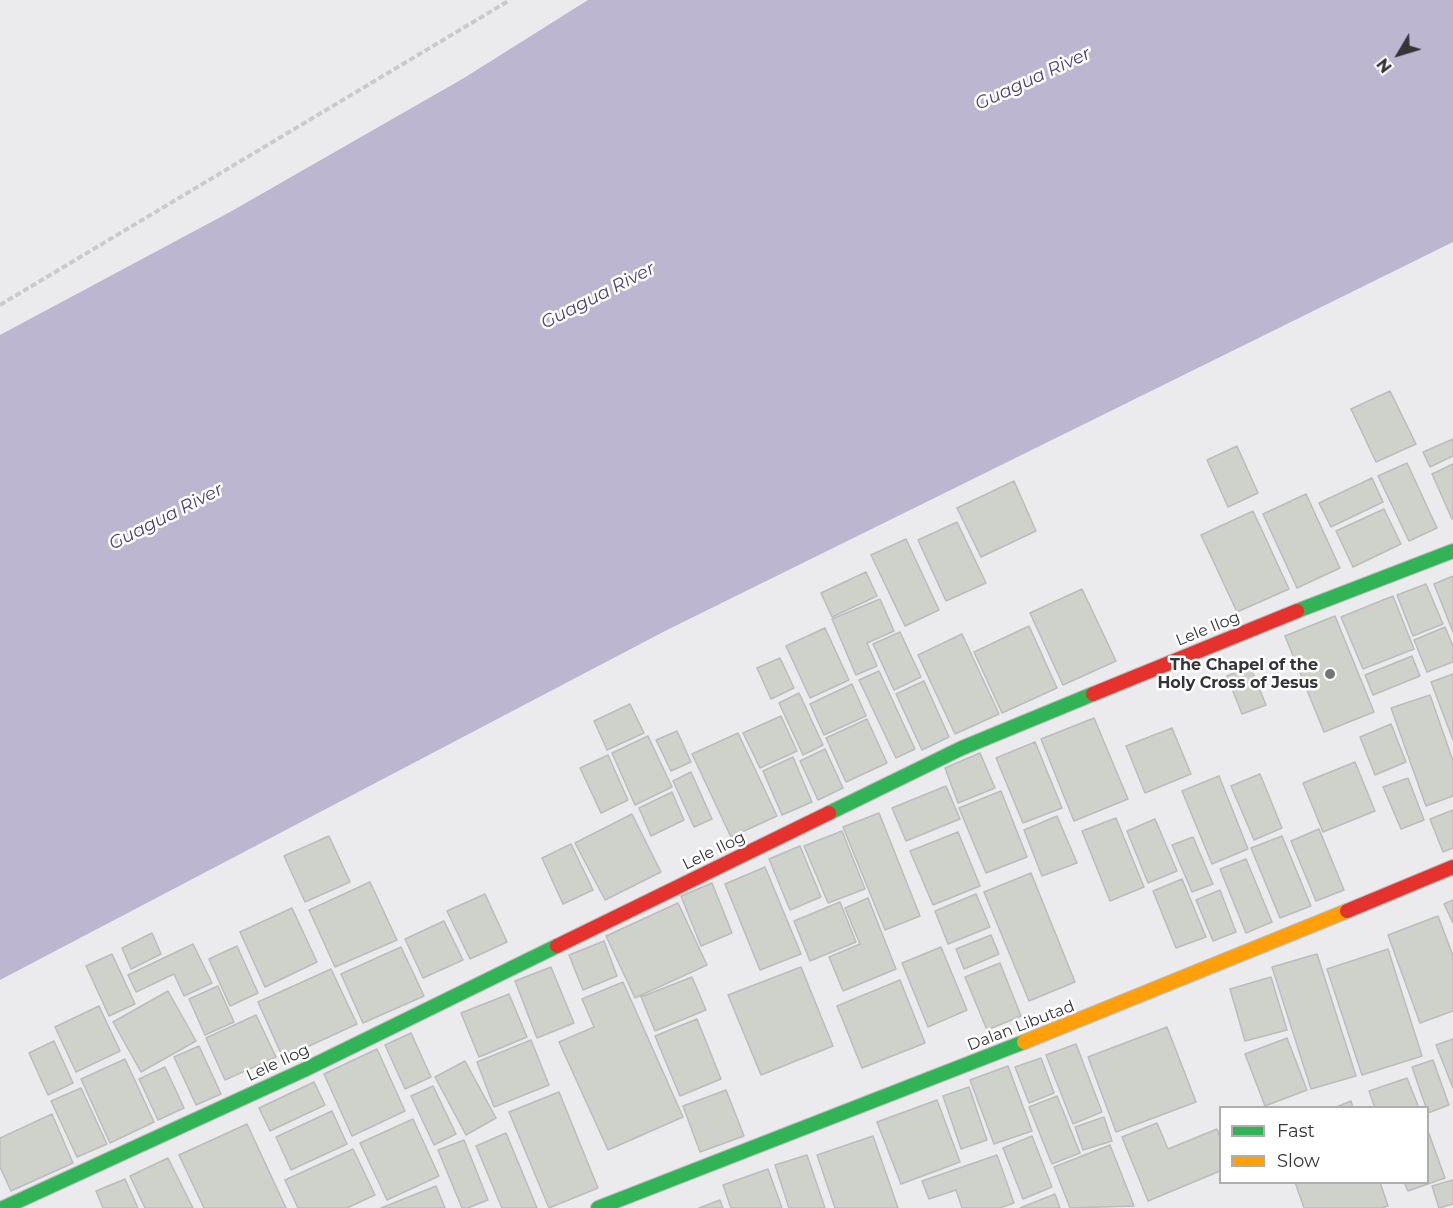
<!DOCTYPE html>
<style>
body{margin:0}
#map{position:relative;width:1453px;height:1208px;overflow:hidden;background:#ebeaed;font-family:Montserrat,sans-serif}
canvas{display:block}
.legend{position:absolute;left:1219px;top:1106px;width:210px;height:78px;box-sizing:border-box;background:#fff;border:2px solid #aeaeaf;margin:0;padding:8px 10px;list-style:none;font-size:18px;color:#353437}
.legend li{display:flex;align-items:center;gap:12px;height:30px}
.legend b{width:30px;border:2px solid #aeaeaf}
.north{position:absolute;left:1369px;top:24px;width:60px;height:60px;-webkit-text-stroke:4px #fff;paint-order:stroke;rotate:232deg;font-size:16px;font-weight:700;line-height:24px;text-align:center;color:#353437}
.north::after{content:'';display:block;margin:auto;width:21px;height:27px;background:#353437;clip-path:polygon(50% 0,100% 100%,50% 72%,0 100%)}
</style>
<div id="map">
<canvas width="1453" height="1208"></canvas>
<ul class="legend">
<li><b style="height:8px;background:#30b455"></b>Fast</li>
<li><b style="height:8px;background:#ff9f0a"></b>Slow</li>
</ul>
<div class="north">N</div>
</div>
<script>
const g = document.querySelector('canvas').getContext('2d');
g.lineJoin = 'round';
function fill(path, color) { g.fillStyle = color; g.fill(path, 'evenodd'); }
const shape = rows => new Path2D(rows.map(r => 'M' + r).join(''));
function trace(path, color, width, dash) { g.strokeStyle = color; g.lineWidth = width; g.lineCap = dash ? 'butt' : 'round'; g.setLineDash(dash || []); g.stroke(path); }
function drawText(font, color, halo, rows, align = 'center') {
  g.font = font + ' Montserrat,sans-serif'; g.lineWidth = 5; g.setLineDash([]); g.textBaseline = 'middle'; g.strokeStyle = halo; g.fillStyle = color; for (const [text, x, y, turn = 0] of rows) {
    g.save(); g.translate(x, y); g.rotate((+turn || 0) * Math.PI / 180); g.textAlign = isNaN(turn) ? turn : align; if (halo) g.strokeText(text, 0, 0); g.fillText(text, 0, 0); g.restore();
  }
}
fill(shape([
 [588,0,1453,0,1453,242,665,631,0,980,0,335,230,212,464,78]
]), '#bcb6d0');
const building = shape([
 [1390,391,1416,444,1376,462,1351,409,1390,391],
 [1453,439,1453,456,1430,467,1423,452,1453,439],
 [1237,446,1258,493,1228,507,1207,460,1237,446],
 [1407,463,1437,528,1409,541,1378,476,1407,463],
 [1453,464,1453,518,1452,519,1432,474,1453,464],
 [1372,478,1383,502,1331,527,1319,503,1372,478],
 [1014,481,1036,531,981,557,957,508,1014,481],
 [1306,494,1340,568,1297,588,1263,514,1306,494],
 [1384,509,1401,544,1353,567,1336,531,1384,509],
 [1253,511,1289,589,1237,612,1201,535,1253,511],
 [957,522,986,583,946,601,918,540,957,522],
 [906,539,939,610,905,626,871,555,906,539],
 [866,572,877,596,832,617,821,593,866,572],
 [1453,576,1453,632,1434,584,1453,576],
 [1426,584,1443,624,1413,636,1397,595,1426,584],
 [1082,589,1116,661,1063,685,1030,613,1082,589],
 [1393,596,1414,649,1363,669,1341,617,1393,596],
 [880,599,894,631,867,643,877,666,856,675,832,619,880,599],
 [1335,616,1374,712,1324,732,1285,636,1335,616],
 [1029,626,1057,688,1002,713,974,652,1029,626],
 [1445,627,1453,646,1453,662,1427,672,1414,640,1445,627],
 [825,628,849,680,810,698,786,646,825,628],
 [900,632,921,677,894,690,873,644,900,632],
 [962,634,999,714,955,734,918,655,962,634],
 [1412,656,1420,676,1373,695,1365,675,1412,656],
 [780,658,794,688,771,699,757,668,780,658],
 [1250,666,1266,705,1242,714,1227,676,1250,666],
 [879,671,915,749,896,758,859,680,879,671],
 [1453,674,1453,740,1431,682,1453,674],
 [924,681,949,737,922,750,896,694,924,681],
 [852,684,866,716,824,735,810,704,852,684],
 [799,693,823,745,803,755,779,703,799,693],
 [1430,695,1453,761,1453,796,1426,806,1391,708,1430,695],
 [630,704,644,733,607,750,594,721,630,704],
 [781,716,797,751,760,768,743,733,781,716],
 [1094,718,1128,799,1074,821,1041,739,1094,718],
 [867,719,887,763,846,782,826,738,867,719],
 [1391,724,1406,762,1375,775,1360,737,1391,724],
 [1172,728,1191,774,1145,793,1126,746,1172,728],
 [677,731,691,762,671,771,656,740,677,731],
 [738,733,777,816,731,837,692,754,738,733],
 [648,736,672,787,635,805,612,753,648,736],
 [1035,742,1062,808,1023,823,996,758,1035,742],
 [825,749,843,788,818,800,800,761,825,749],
 [980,753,995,788,958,803,945,768,980,753],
 [608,755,628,800,601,813,580,768,608,755],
 [793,757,812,802,782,815,763,771,793,757],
 [1355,762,1375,811,1323,832,1303,783,1355,762],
 [691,772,712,819,694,827,673,781,691,772],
 [1260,774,1282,828,1254,840,1231,786,1260,774],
 [1219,776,1248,849,1212,864,1182,791,1219,776],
 [1408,778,1424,820,1401,829,1383,787,1408,778],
 [946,786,960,819,906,841,892,808,946,786],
 [1001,791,1027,857,986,873,959,808,1001,791],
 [672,792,684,820,651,836,639,808,672,792],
 [1453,810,1453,848,1443,852,1430,819,1453,810],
 [879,813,920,916,885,930,843,827,879,813],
 [632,814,661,872,605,900,575,843,632,814],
 [1057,816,1077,863,1042,876,1024,830,1057,816],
 [1116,818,1144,887,1110,901,1082,831,1116,818],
 [1155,819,1177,871,1148,883,1127,831,1155,819],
 [1319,829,1344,890,1316,901,1291,841,1319,829],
 [842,831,865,889,828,903,804,846,842,831],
 [958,832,980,886,933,905,910,851,958,832],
 [329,836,350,882,305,902,284,856,329,836],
 [1282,836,1311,906,1280,918,1251,848,1282,836],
 [1193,837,1213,884,1192,892,1172,845,1193,837],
 [571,844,593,890,563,904,542,858,571,844],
 [800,846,821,897,790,910,769,859,800,846],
 [1246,859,1272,922,1246,933,1220,869,1246,859],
 [765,867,801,954,760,970,725,884,765,867],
 [1031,873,1075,982,1029,1001,984,892,1031,873],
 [1182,879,1206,937,1176,948,1153,891,1182,879],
 [370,882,397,940,335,967,309,910,370,882],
 [712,883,732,933,701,946,681,896,712,883],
 [1220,890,1236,932,1213,941,1196,900,1220,890],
 [485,894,507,942,470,959,447,911,485,894],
 [976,894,990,927,948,944,935,911,976,894],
 [868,898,896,969,843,991,829,957,860,944,845,908,868,898],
 [1453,900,1453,923,1444,904,1453,900],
 [840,902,856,942,810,961,794,921,840,902],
 [678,903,707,965,635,998,606,936,678,903],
 [292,908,317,962,265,987,240,932,292,908],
 [1438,916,1453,956,1453,1011,1420,1023,1388,935,1438,916],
 [444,921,463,960,423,978,405,939,444,921],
 [152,933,161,954,131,969,122,948,152,933],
 [991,935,999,954,964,969,956,949,991,935],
 [604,941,617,976,583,990,569,955,604,941],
 [193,944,212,983,184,996,174,974,136,992,128,975,193,944],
 [237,946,258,993,230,1006,209,959,237,946],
 [401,947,424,996,363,1023,341,974,401,947],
 [941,947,967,1010,928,1027,902,963,941,947],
 [1388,949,1422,1056,1362,1075,1327,969,1388,949],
 [112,954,135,1004,109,1016,86,966,112,954],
 [1317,954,1356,1076,1311,1089,1272,967,1317,954],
 [1000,963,1021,1016,987,1030,965,977,1000,963],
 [551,967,574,1023,537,1038,515,981,551,967],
 [801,967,833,1046,761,1075,728,995,801,967],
 [331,969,357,1024,283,1058,258,1002,331,969],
 [692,977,706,1010,655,1031,641,997,692,977],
 [1271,977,1287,1030,1245,1041,1230,989,1271,977],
 [900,980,925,1043,862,1068,837,1006,900,980],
 [623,982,683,1117,608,1150,559,1042,594,1027,582,999,623,982],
 [218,986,234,1022,205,1035,189,999,218,986],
 [168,991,196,1041,141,1072,113,1022,168,991],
 [509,994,527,1037,479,1057,461,1013,509,994],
 [99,1006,120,1051,76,1072,55,1027,99,1006],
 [256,1015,276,1057,225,1080,206,1038,256,1015],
 [697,1019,721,1079,680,1096,655,1036,697,1019],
 [1167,1027,1196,1102,1116,1132,1088,1057,1167,1027],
 [411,1033,431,1077,405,1089,385,1045,411,1033],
 [1287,1038,1307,1090,1265,1106,1245,1054,1287,1038],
 [1453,1039,1453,1088,1436,1045,1453,1039],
 [531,1040,549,1085,494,1107,477,1062,531,1040],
 [54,1041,73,1083,48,1095,29,1053,54,1041],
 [1076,1044,1102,1112,1073,1124,1046,1055,1076,1044],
 [199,1046,221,1094,196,1105,174,1057,199,1046],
 [377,1049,405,1111,352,1136,324,1074,377,1049],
 [1041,1058,1054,1093,1029,1103,1015,1067,1041,1058],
 [125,1059,154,1122,110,1143,81,1079,125,1059],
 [1433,1060,1449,1105,1428,1113,1412,1067,1433,1060],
 [465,1061,496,1118,466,1135,435,1077,465,1061],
 [1008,1066,1032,1131,994,1144,970,1080,1008,1066],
 [165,1067,184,1108,158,1120,139,1079,165,1067],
 [1407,1078,1419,1108,1375,1108,1369,1091,1407,1078],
 [314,1082,325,1105,270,1131,259,1108,314,1082],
 [433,1086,456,1134,434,1145,411,1096,433,1086],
 [969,1087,987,1140,961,1149,943,1096,969,1087],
 [81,1088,107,1144,77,1157,51,1101,81,1088],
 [726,1090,744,1136,700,1152,683,1106,726,1090],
 [559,1092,598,1188,549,1208,509,1112,559,1092],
 [1057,1096,1080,1153,1052,1164,1029,1107,1057,1096],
 [937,1100,960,1162,901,1184,877,1122,937,1100],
 [1351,1101,1353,1108,1334,1108,1351,1101],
 [332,1111,347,1144,291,1170,276,1137,332,1111],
 [52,1114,73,1163,11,1191,0,1167,0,1138,52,1114],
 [1104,1117,1112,1141,1083,1150,1075,1127,1104,1117],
 [413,1119,439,1176,387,1200,360,1143,413,1119],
 [1157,1123,1168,1149,1217,1129,1220,1137,1220,1171,1148,1201,1122,1137,1157,1123],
 [247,1124,286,1208,204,1208,179,1155,247,1124],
 [1428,1131,1445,1178,1408,1191,1404,1182,1428,1182,1428,1131],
 [506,1133,537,1208,502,1208,476,1146,506,1133],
 [873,1136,898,1208,835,1208,817,1155,873,1136],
 [1032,1136,1052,1187,1023,1199,1003,1148,1032,1136],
 [464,1140,488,1200,468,1208,462,1208,438,1150,464,1140],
 [1110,1145,1134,1206,1070,1208,1054,1167,1110,1145],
 [353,1149,375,1195,347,1208,298,1208,285,1180,353,1149],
 [807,1155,825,1208,789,1208,775,1165,807,1155],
 [997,1155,1014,1203,1000,1208,962,1208,956,1190,929,1199,922,1181,997,1155],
 [168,1158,193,1208,145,1208,130,1176,168,1158],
 [768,1169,782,1208,731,1208,723,1185,768,1169],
 [125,1179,138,1208,103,1208,96,1191,125,1179],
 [1453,1180,1453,1204,1439,1208,1432,1186,1453,1180],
 [1295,1182,1380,1182,1388,1206,1382,1208,1304,1208,1295,1182],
 [436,1186,445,1208,381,1208,436,1186],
 [1055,1194,1060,1208,1020,1208,1055,1194],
 [720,1200,723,1208,699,1208,720,1200]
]);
fill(building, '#cfd1cb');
trace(building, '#bcbcbd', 1.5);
const fast = shape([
 [1297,611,1453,551],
 [829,813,962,748,1093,694],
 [3,1208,304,1070,557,946],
 [598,1208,1024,1042]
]);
const slow = shape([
 [1024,1042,1347,911]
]);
const jam = shape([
 [1093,694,1297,611],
 [1347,911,1453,867],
 [557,946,829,813]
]);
trace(fast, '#bcbbbd', 16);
trace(slow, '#bcbbbd', 16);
trace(jam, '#bcbbbd', 16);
trace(shape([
 [0,305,510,0]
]), '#cacacb', 4, [6, 3]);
trace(fast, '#30b455', 14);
trace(slow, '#ff9f0a', 14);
trace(jam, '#e5322d', 14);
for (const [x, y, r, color] of [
 [1330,674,6,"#757477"]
]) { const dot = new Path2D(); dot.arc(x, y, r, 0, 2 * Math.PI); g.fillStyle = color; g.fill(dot); trace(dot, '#fff', 2); }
drawText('16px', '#353437', '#fff', [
 ["Lele Ilog",1208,629,-22],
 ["Lele Ilog",714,851,-26],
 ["Dalan Libutad",1021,1026,-21],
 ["Lele Ilog",278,1063,-25]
]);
drawText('bold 16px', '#353437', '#fff', [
 ["The Chapel of the",1318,665],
 ["Holy Cross of Jesus",1318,683]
], 'right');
drawText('italic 18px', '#4f4173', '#fff', [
 ["Guagua River",1033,79,-25],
 ["Guagua River",598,296,-27],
 ["Guagua River",166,517,-27]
]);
</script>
